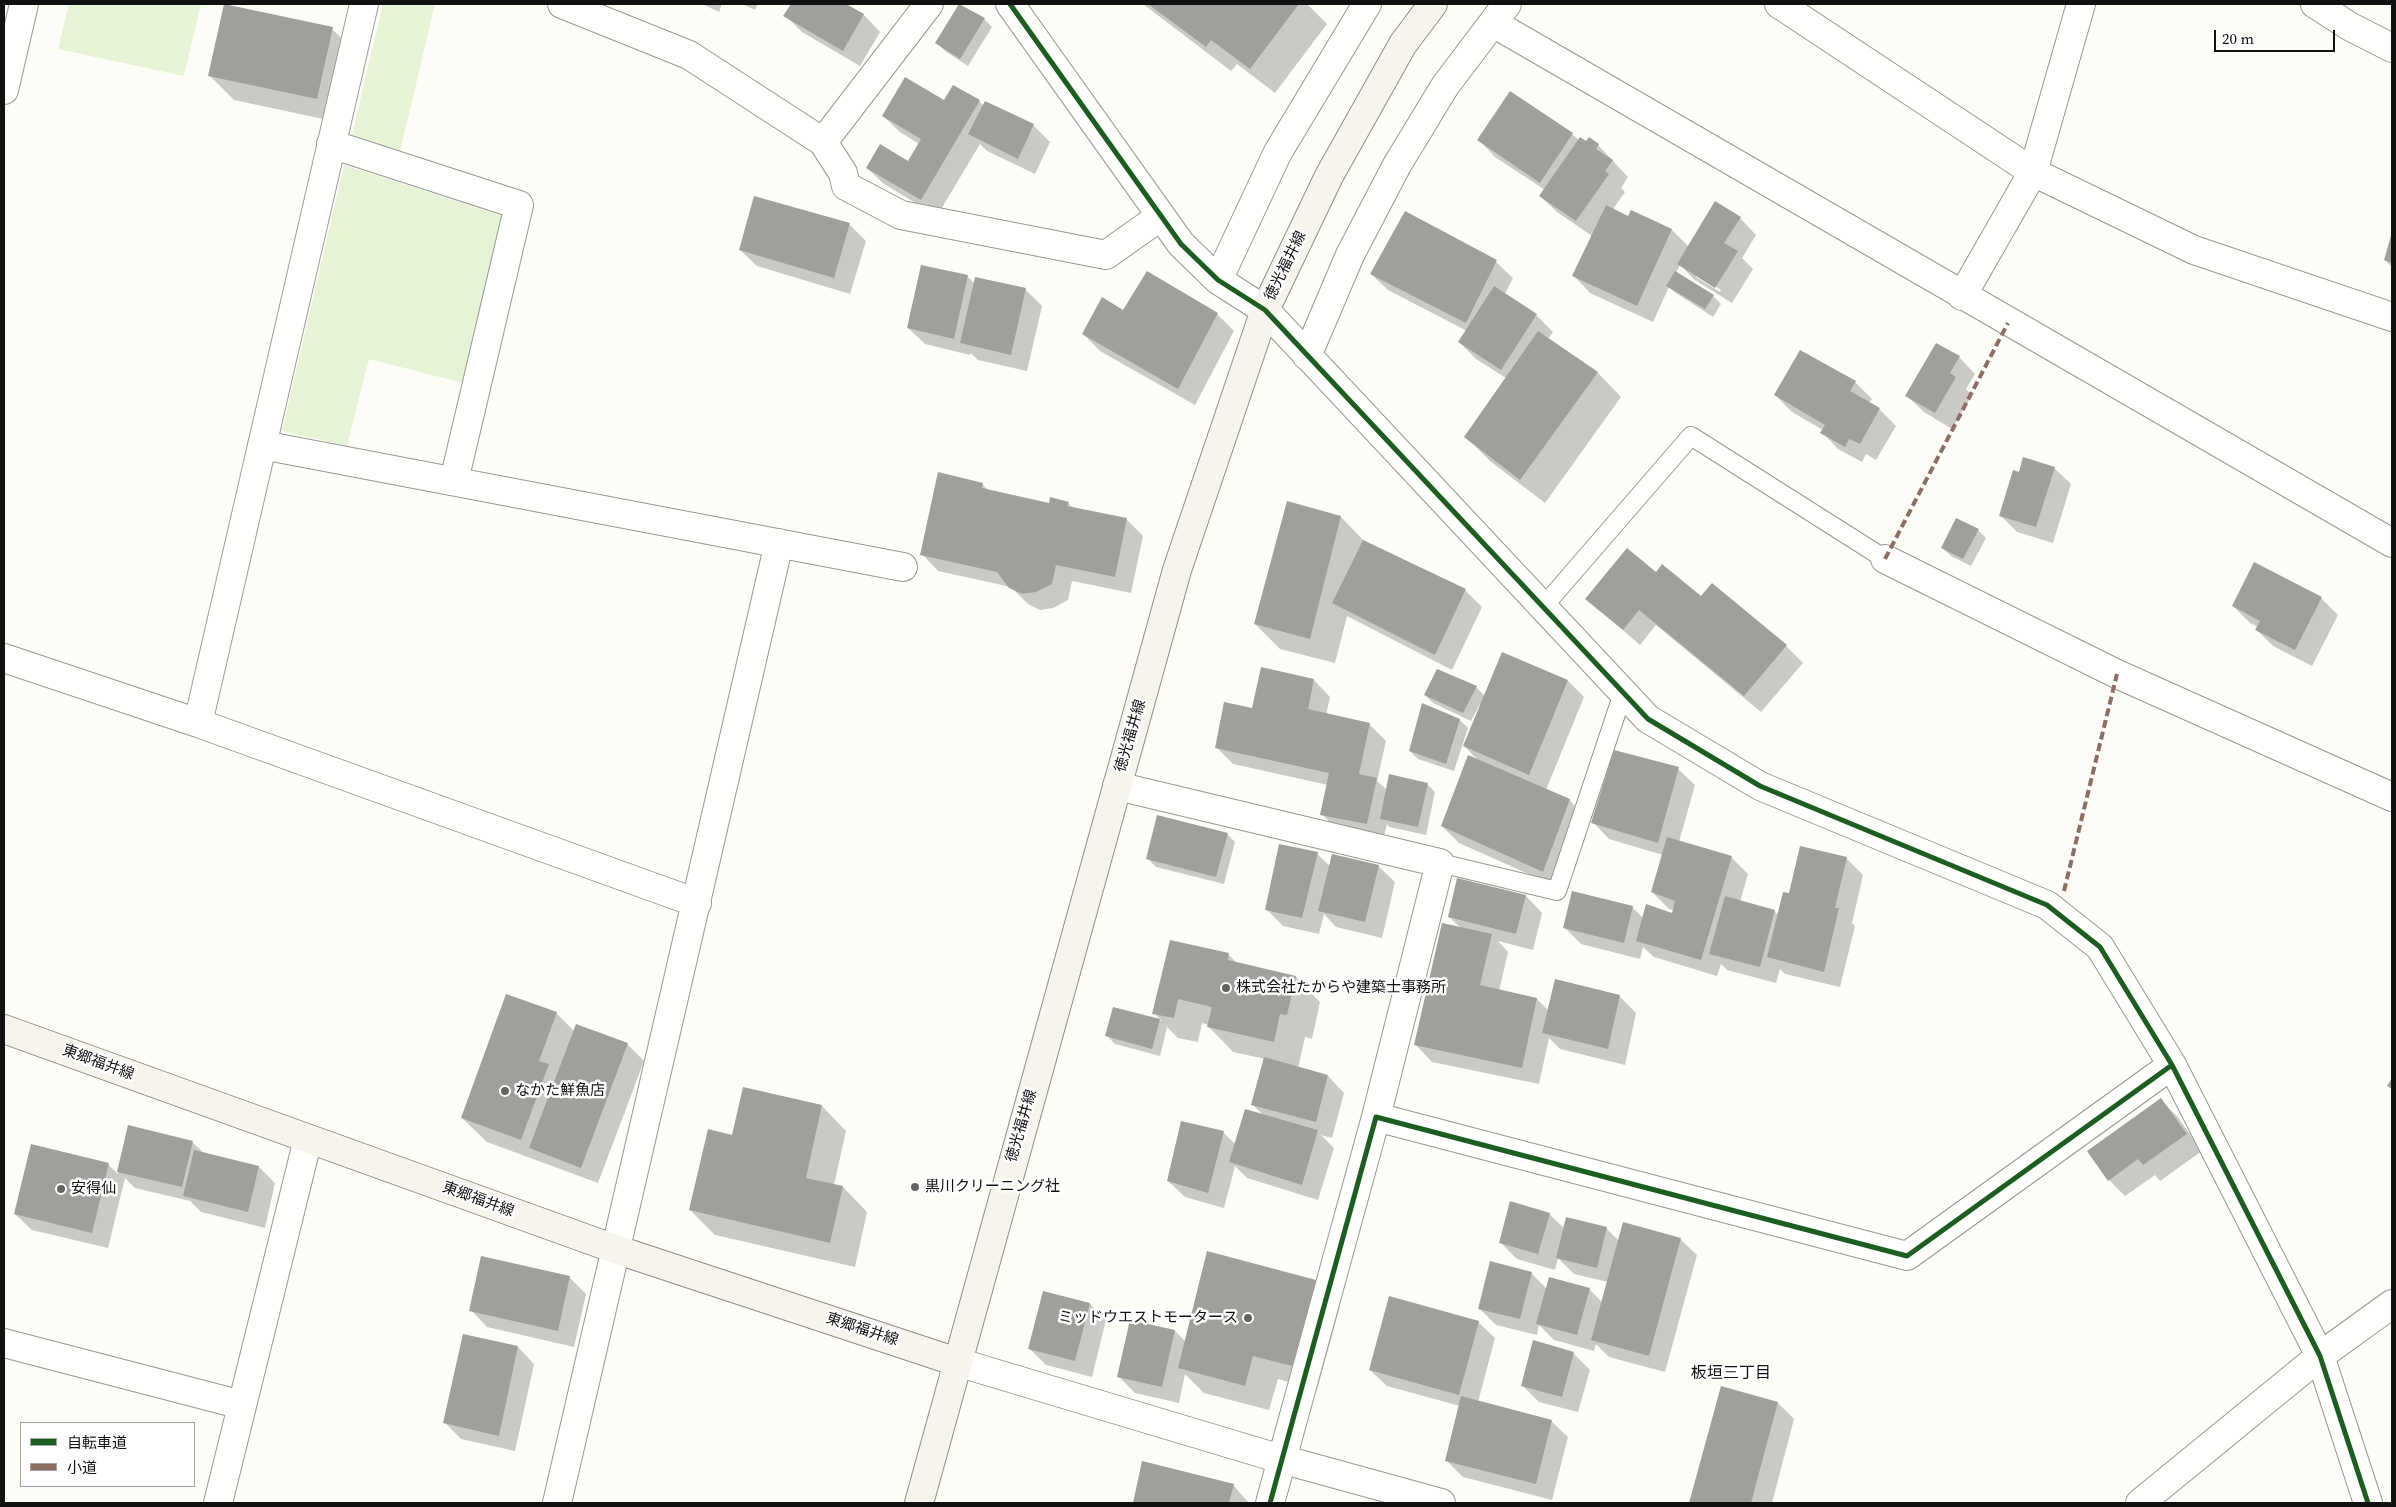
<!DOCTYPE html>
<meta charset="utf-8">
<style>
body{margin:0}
#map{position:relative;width:2396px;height:1507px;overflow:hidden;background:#fdfcf7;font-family:"Source Serif 4","Noto Sans JP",serif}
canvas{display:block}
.frame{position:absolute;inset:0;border:5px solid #111;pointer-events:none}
.legend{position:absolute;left:20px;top:1422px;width:175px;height:65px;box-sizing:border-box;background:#fff;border:1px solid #a0a0a0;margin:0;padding:6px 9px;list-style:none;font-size:15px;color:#111}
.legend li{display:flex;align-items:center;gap:10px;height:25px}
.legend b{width:25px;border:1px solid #a0a0a0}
.scale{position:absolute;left:2214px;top:30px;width:121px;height:22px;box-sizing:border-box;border:2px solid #111;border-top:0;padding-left:6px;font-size:15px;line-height:18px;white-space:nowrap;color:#111;-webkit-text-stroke:4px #fff;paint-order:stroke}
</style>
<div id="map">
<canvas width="2396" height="1507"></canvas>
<div class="frame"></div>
<ul class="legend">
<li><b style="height:6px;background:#1b5e20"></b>自転車道</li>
<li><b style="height:6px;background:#8d6e63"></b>小道</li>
</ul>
<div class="scale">20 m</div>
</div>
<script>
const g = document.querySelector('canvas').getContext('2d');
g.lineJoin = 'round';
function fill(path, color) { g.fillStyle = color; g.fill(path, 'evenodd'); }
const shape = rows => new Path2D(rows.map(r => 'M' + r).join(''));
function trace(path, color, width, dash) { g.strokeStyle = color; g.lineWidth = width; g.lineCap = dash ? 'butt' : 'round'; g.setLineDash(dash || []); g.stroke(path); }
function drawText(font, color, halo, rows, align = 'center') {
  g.font = font + ' "Source Serif 4","Noto Sans JP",serif'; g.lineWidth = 5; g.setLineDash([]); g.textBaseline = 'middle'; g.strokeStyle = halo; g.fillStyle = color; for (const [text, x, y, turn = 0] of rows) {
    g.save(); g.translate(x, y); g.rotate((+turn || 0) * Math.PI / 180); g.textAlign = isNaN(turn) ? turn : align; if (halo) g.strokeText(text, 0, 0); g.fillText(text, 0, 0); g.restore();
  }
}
fill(shape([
 [69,4,201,4,184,76,58,49],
 [383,4,435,4,399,156,351,139],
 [344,165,506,217,463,383,369,359,347,446,282,431]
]), '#e7f3d7');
fill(shape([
 [702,4,722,4,719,12],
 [742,4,758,4,755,10],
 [792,4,844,4,864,15,880,32,860,66,802,32,785,15],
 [1143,4,1307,4,1327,24,1275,93,1237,64,1231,71],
 [984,19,992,27,968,66,945,51,937,43],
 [332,29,357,53,342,123,234,100,210,76],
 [979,101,984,106,986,103,1034,126,1050,142,1035,174,987,151,980,144,937,216,884,184,867,168,908,163,919,144,900,132,883,116,944,102],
 [1572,134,1579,140,1598,145,1628,177,1621,188,1625,192,1613,209,1628,217,1632,211,1672,230,1689,247,1740,218,1756,235,1742,258,1753,269,1732,303,1695,280,1680,265,1676,273,1713,296,1721,304,1713,317,1676,293,1669,287,1653,322,1590,293,1574,276,1592,236,1557,212,1540,196,1545,190,1495,157,1479,140],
 [1696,274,1721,290,1720,292,1696,277],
 [1405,213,1496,262,1513,278,1505,294,1536,315,1553,332,1548,339,1597,372,1621,397,1545,503,1490,461,1466,437,1506,378,1476,359,1459,342,1467,331,1388,290,1371,274],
 [849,224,866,241,850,294,757,266,740,250],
 [2392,235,2392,267,2385,260],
 [967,276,975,284,1025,289,1042,306,1027,371,978,360,971,353,970,355,925,344,908,328],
 [1123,312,1217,314,1234,331,1195,405,1100,351,1083,334],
 [1959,357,1975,374,1966,389,1972,395,1952,429,1924,412,1907,396],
 [1855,382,1872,399,1869,403,1879,409,1896,426,1876,460,1866,454,1862,462,1838,449,1822,432,1823,430,1792,412,1775,395],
 [2054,468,2071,484,2053,543,2017,532,2000,515,2020,474],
 [982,484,989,491,1050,504,1068,503,1074,509,1126,519,1143,536,1131,593,1072,581,1068,600,1053,608,1040,610,1028,604,1011,587,938,571,922,554],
 [1341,517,1365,542,1465,590,1482,607,1452,670,1347,616,1335,663,1280,649,1255,624],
 [1978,530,1986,538,1971,566,1951,556,1943,548],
 [1656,573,1701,597,1712,585,1786,646,1803,663,1761,712,1656,625,1640,645,1587,599],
 [2321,598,2338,615,2312,666,2273,646,2257,630,2258,627,2250,623,2233,606],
 [1314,680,1330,697,1326,715,1369,724,1386,741,1377,781,1387,790,1427,784,1435,792,1426,835,1389,827,1387,824,1383,840,1338,831,1322,814,1328,785,1233,764,1216,747,1253,710],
 [1568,681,1584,697,1546,790,1569,800,1586,817,1560,888,1459,843,1442,826,1479,761,1464,746,1481,705,1480,704,1471,721,1433,703,1425,695,1476,687,1485,696],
 [1460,720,1468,728,1454,771,1418,759,1410,751],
 [1678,769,1695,785,1679,842,1731,857,1748,874,1740,902,1774,911,1778,915,1790,894,1801,848,1847,859,1863,875,1852,923,1855,926,1840,987,1785,974,1780,969,1776,983,1727,970,1721,964,1717,976,1654,957,1643,947,1640,959,1581,944,1564,927,1632,907,1643,918,1673,914,1674,910,1669,909,1652,892,1663,855,1609,839,1593,822],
 [1227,834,1235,842,1224,884,1156,867,1148,859],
 [1317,854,1330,866,1378,866,1395,882,1382,938,1336,927,1324,914,1319,934,1283,926,1266,909],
 [1458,879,1526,896,1542,913,1533,950,1498,941,1508,952,1499,991,1537,999,1549,1011,1619,996,1636,1013,1625,1065,1560,1049,1549,1038,1539,1084,1432,1062,1416,1045,1461,928,1449,917],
 [1228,954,1237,963,1296,977,1320,1002,1312,1039,1305,1037,1298,1068,1328,1076,1344,1093,1332,1138,1321,1135,1334,1148,1318,1200,1247,1178,1235,1166,1224,1208,1185,1197,1168,1181,1223,1132,1236,1145,1263,1115,1253,1105,1265,1059,1233,1052,1209,1027,1209,1025,1202,1023,1198,1042,1178,1038,1167,1027,1160,1056,1115,1044,1107,1036,1114,1009,1162,1021,1154,1013],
 [556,1013,575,1032,627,1044,644,1061,598,1183,487,1142,462,1118],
 [2160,1100,2177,1116,2202,1151,2160,1181,2155,1175,2125,1196,2109,1180],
 [822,1106,846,1131,834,1185,843,1187,867,1212,855,1267,715,1235,690,1210],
 [129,1127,192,1142,205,1154,259,1167,275,1183,265,1228,201,1212,190,1201,135,1188,125,1178,108,1248,32,1230,15,1214,108,1164,118,1174],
 [1549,1214,1565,1229,1606,1228,1619,1241,1680,1239,1697,1255,1665,1372,1609,1357,1596,1344,1594,1351,1554,1340,1539,1325,1537,1335,1496,1325,1480,1309,1531,1273,1547,1289,1589,1289,1602,1302,1608,1282,1574,1274,1558,1258,1555,1270,1517,1259,1500,1242],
 [569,1277,586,1294,574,1347,487,1327,471,1310],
 [1315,1281,1340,1306,1317,1390,1278,1379,1269,1410,1204,1393,1185,1374,1179,1403,1135,1393,1118,1376,1175,1331,1186,1342],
 [1044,1293,1090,1304,1106,1320,1092,1377,1046,1365,1029,1348],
 [1478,1322,1495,1338,1478,1402,1551,1421,1568,1437,1552,1500,1463,1477,1446,1460,1460,1406,1387,1386,1370,1370],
 [464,1335,518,1347,534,1364,515,1451,461,1439,445,1423],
 [1573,1353,1590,1370,1578,1412,1539,1402,1522,1385],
 [1722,1387,1778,1403,1794,1419,1772,1503,1690,1503],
 [1143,1463,1233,1485,1249,1503,1134,1503]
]), '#0003');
fill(shape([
 [224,4,333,27,317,99,208,76],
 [791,4,846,4,864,14,843,51,783,16],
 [959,4,985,18,960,59,935,43],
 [1148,4,1299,4,1250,69,1211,40,1206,47],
 [905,77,944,100,953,85,980,100,921,200,866,168,880,144,908,161,921,139,882,116],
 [1510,91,1573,133,1540,183,1477,140],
 [985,101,1034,124,1018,159,968,134],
 [1580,137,1586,141,1589,137,1599,144,1596,149,1613,160,1605,171,1609,174,1576,221,1539,196],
 [754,196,850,223,834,278,739,250],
 [1715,201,1741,217,1724,243,1738,251,1715,288,1677,264],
 [1606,205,1628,216,1631,210,1672,229,1637,306,1572,276],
 [1405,211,1497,260,1466,323,1370,274],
 [2392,232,2392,263,2384,260],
 [921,265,968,275,954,339,907,328],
 [1147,271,1218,313,1178,389,1082,334,1102,297,1123,310],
 [1675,271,1714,295,1705,309,1666,286],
 [975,277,1026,288,1011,355,960,343],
 [1494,286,1537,314,1501,370,1458,342],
 [1538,331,1598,372,1520,480,1464,437],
 [1936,343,1960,356,1950,373,1956,377,1935,413,1905,396],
 [1800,350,1856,381,1850,391,1880,408,1860,444,1849,439,1845,447,1820,433,1825,425,1774,395],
 [2023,457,2055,467,2036,527,1999,516,2013,470,2019,472],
 [938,472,983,483,982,488,1049,503,1050,497,1069,502,1067,506,1127,518,1115,577,1056,565,1052,584,1036,592,1022,594,1009,588,997,572,920,555],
 [1287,501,1341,516,1310,639,1254,624],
 [1956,518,1979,529,1963,559,1941,548],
 [1363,540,1466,589,1435,655,1332,603],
 [1627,548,1656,572,1662,564,1701,596,1712,583,1787,645,1744,696,1639,610,1623,630,1585,599],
 [2254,562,2322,597,2295,650,2255,630,2260,621,2232,606],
 [1502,652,1568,680,1529,775,1463,746],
 [1261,667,1314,679,1308,709,1370,723,1359,774,1377,778,1367,824,1320,815,1329,773,1215,748,1224,702,1252,708],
 [1437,669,1477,686,1463,713,1424,695],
 [1422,703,1460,719,1446,764,1409,751],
 [1614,750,1679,767,1658,843,1591,823],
 [1468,755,1570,799,1543,872,1441,826],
 [1389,774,1428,783,1418,827,1380,819],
 [1157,815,1228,833,1216,877,1146,859],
 [1667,837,1732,856,1701,960,1636,941,1646,904,1672,913,1675,901,1651,892],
 [1279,844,1318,852,1302,918,1265,910],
 [1800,846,1847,857,1835,908,1839,908,1824,972,1767,957,1783,892,1789,893],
 [1332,854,1379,865,1365,922,1318,911],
 [1457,878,1526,895,1516,934,1448,917],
 [1572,891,1633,906,1624,943,1563,928],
 [1725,896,1775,910,1760,967,1709,954],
 [1442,923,1492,934,1480,985,1537,998,1522,1068,1414,1045],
 [1170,940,1229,953,1228,960,1296,976,1287,1015,1280,1014,1274,1042,1207,1027,1212,1007,1178,999,1174,1018,1152,1014],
 [1555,979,1620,995,1608,1049,1542,1033],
 [506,994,557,1012,539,1061,549,1064,521,1140,461,1118],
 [1113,1007,1160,1019,1152,1049,1105,1036],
 [576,1024,628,1043,581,1168,529,1148],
 [1264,1057,1328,1075,1316,1122,1251,1105],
 [2392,1078,2392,1089,2387,1086],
 [743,1087,822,1105,806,1178,843,1186,830,1243,689,1210,708,1129,732,1135],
 [2161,1098,2187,1134,2143,1165,2138,1159,2108,1181,2087,1151],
 [1245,1109,1318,1130,1302,1185,1229,1162],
 [1181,1121,1224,1131,1208,1193,1167,1181],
 [128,1125,193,1141,182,1187,117,1172],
 [31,1144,109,1163,92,1233,14,1214],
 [194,1150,259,1166,248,1212,183,1196],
 [1510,1201,1550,1213,1538,1254,1499,1243],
 [1566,1217,1607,1227,1597,1268,1556,1258],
 [1623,1222,1681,1238,1649,1356,1591,1340],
 [1207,1251,1316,1280,1292,1366,1253,1356,1245,1386,1178,1368],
 [481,1256,570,1276,558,1331,469,1311],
 [1490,1261,1532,1272,1520,1319,1478,1309],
 [1549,1277,1590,1288,1577,1335,1536,1324],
 [1043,1291,1090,1303,1075,1361,1028,1349],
 [1389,1296,1479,1321,1459,1395,1369,1370],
 [1130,1320,1175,1330,1162,1387,1117,1377],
 [463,1334,518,1346,499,1436,443,1423],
 [1533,1340,1574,1352,1562,1397,1521,1386],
 [1721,1386,1778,1402,1751,1503,1689,1503],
 [1461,1396,1552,1420,1536,1484,1445,1461],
 [1142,1461,1234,1484,1229,1503,1133,1503]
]), '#a19f9c');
const service = shape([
 [1543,607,1691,436,1885,559],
 [1440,863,1557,891,1623,693]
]);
const minor = shape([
 [562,4,689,55,823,142,929,4],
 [1010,4,1181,244,1218,280,1265,310,1648,719,1760,786,2047,905,2100,947,2172,1065,2320,1356,2368,1503],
 [1779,4,2033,172,2194,250,2392,317],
 [2315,4,2349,26,2392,48],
 [1493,23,2392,543],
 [4,90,24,4],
 [823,142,843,173,846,186,901,215,1106,255,1161,216],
 [331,144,519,205,454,481],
 [1218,280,1278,152,1367,4],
 [1962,296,2033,172,2081,4],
 [1307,356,1350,255,1397,165,1445,86,1507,4],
 [262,445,903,567],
 [1885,559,2117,674,2392,797],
 [4,658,198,723,697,903],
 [198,723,364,4],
 [1117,786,1440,863,1376,1117],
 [4,1343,242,1405],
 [957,1362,1281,1459,1441,1503],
 [218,1503,308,1139],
 [557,1503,779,543],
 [1270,1503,1376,1117,1907,1256,2172,1065],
 [2140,1503,2320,1356,2392,1304]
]);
const secondary = shape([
 [4,1029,615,1249,957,1362],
 [919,1503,1177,570,1265,310,1329,176,1403,44,1433,4]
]);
trace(service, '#979795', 20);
trace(minor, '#979795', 30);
trace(secondary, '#8e8d8b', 30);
trace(service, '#fffffe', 18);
trace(minor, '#fffffe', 28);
trace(secondary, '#f6f4eb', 28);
trace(shape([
 [1885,559,2008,323],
 [2064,891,2117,674]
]), '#8d6e63', 4, [8, 4]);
trace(shape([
 [1010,4,1181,244,1218,280,1265,310,1648,719,1760,786,2047,905,2100,947,2172,1065,2320,1356,2368,1503],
 [1270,1503,1376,1117,1907,1256,2172,1065]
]), '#1b5e20', 5);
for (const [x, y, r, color] of [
 [1226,988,5,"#646362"],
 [505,1091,5,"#646362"],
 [915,1187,5,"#646362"],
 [61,1189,5,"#646362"],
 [1248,1318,5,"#646362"]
]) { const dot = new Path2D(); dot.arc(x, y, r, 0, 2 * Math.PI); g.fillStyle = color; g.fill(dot); trace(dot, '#fff', 2); }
drawText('15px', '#111', '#fff', [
 ["徳光福井線",1286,266,-64],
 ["徳光福井線",1131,736,-74],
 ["東郷福井線",98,1063,20],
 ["徳光福井線",1022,1126,-74],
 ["東郷福井線",478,1200,20],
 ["東郷福井線",862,1330,18]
]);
drawText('15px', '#111', '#fff', [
 ["株式会社たからや建築士事務所",1236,988],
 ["なかた鮮魚店",515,1091],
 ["黒川クリーニング社",925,1187],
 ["安得仙",71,1189],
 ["ミッドウエストモータース",1238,1318,"right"]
], 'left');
drawText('16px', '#111', '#fff', [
 ["板垣三丁目",1731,1374]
]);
</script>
